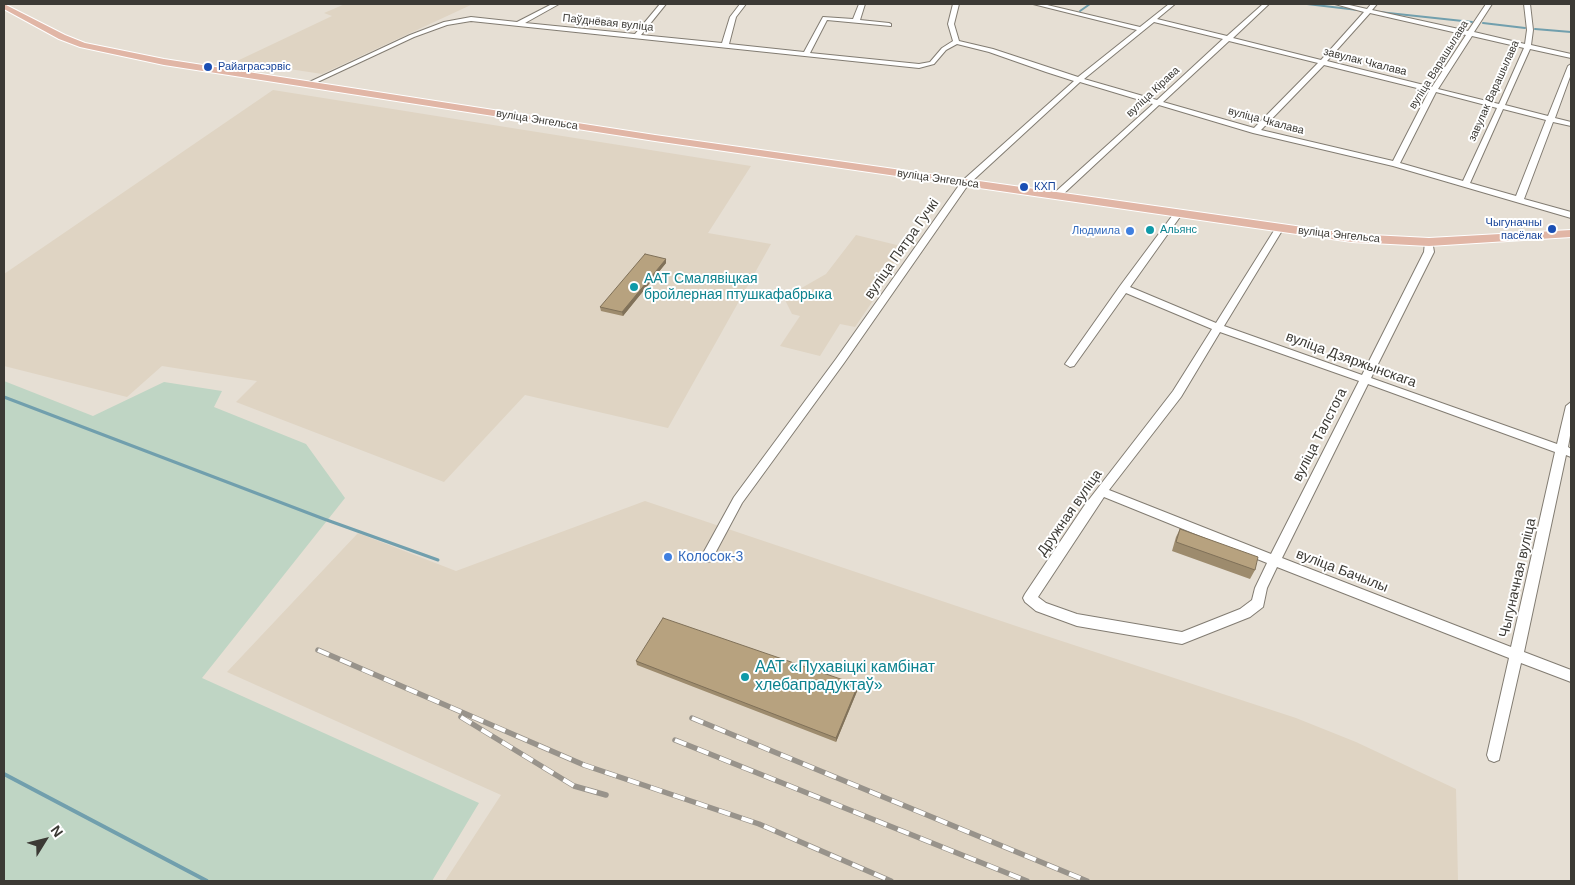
<!DOCTYPE html>
<meta charset="utf-8">
<style>
body{margin:0}
#map{position:relative;width:1575px;height:885px;overflow:hidden;background:#e6dfd4;font-family:Arial,sans-serif}
canvas{display:block}
.frame{position:absolute;inset:0;border:5px solid #3c3a35;pointer-events:none}
.north{position:absolute;left:20px;top:815px;width:50px;height:50px;-webkit-text-stroke:4px #fff;paint-order:stroke;rotate:54deg;font-size:14px;font-weight:700;line-height:20px;text-align:center;color:#3c3a35}
.north::after{content:'';display:block;margin:auto;width:18px;height:22px;background:#3c3a35;clip-path:polygon(50% 0,100% 100%,50% 72%,0 100%)}
</style>
<div id="map">
<canvas width="1575" height="885"></canvas>
<div class="frame"></div>
<div class="north">N</div>
</div>
<script>
const g = document.querySelector('canvas').getContext('2d');
g.lineJoin = 'round';
function fill(path, color) { g.fillStyle = color; g.fill(path, 'evenodd'); }
const shape = rows => new Path2D(rows.map(r => 'M' + r).join(''));
function trace(path, color, width, dash) { g.strokeStyle = color; g.lineWidth = width; g.lineCap = dash ? 'butt' : 'round'; g.setLineDash(dash || []); g.stroke(path); }
function drawText(font, color, halo, rows, align = 'center') {
  g.font = font + ' Arial,sans-serif'; g.lineWidth = 4; g.setLineDash([]); g.textBaseline = 'middle'; g.strokeStyle = halo; g.fillStyle = color; for (const [text, x, y, turn = 0] of rows) {
    g.save(); g.translate(x, y); g.rotate((+turn || 0) * Math.PI / 180); g.textAlign = isNaN(turn) ? turn : align; if (halo) g.strokeText(text, 0, 0); g.fillText(text, 0, 0); g.restore();
  }
}
fill(shape([
 [345,4,473,4,322,74,237,61,332,16,324,13],
 [273,90,751,166,708,233,771,244,668,428,525,395,444,482,236,402,257,381,162,366,127,397,4,366,4,274],
 [856,235,909,248,855,327,840,324,820,356,780,346,800,316,792,314,784,298,826,274],
 [645,501,1022,628,1296,718,1356,742,1456,789,1458,881,445,881,501,795,227,672,358,533,456,571]
]), '#dfd4c3');
fill(shape([
 [4,381,93,416,164,382,222,391,214,407,306,444,345,498,202,678,479,803,432,881,4,881]
]), '#bfd5c4');
trace(shape([
 [1307,4,1358,10],
 [1080,11,1090,4],
 [1379,12,1472,22],
 [1483,23,1525,28],
 [1535,29,1571,32]
]), '#719fad', 2);
trace(shape([
 [4,397,324,519,438,560]
]), '#719fad', 3);
trace(shape([
 [4,774,207,881]
]), '#719fad', 4);
const minor = shape([
 [552,4,559,4,525,23,635,34,660,4,666,4,641,35,722,43,730,17,740,4,746,4,736,17,729,44,804,52,823,17,853,19,859,4,865,4,860,20,889,23,891,24,891,26,827,20,810,53,919,64,930,62,942,48,953,41,948,24,953,4,959,4,954,24,959,41,993,49,1078,77,1137,30,1033,4,1043,4,1140,27,1169,4,1175,4,1157,19,1227,36,1263,4,1269,4,1233,38,1321,60,1364,12,1335,4,1345,4,1367,9,1371,4,1377,4,1372,10,1468,31,1486,4,1492,4,1474,32,1525,44,1527,30,1524,4,1530,4,1533,30,1531,45,1571,54,1571,58,1530,49,1505,105,1548,116,1568,66,1571,64,1571,74,1555,118,1571,122,1571,126,1553,122,1524,199,1571,212,1571,218,1393,166,1253,133,1159,105,1059,198,1053,198,1053,194,1153,104,1080,82,968,185,844,363,742,503,711,561,707,562,703,561,701,557,734,497,836,359,962,181,1074,81,1046,72,989,52,957,44,946,50,934,64,919,68,471,21,447,25,414,37,309,86,303,85,410,35,444,22,471,17,517,22,552,4],
 [1370,13,1466,35,1432,87,1327,61,1370,13],
 [1154,22,1223,39,1157,100,1084,79,1154,22],
 [1472,36,1524,48,1499,104,1438,89,1472,36],
 [1229,41,1318,63,1254,128,1163,102,1229,41],
 [1324,65,1429,91,1393,161,1261,130,1324,65],
 [1436,92,1497,108,1463,181,1400,163,1436,92],
 [1503,109,1546,120,1516,196,1470,183,1503,109],
 [1178,211,1182,214,1130,287,1216,323,1275,229,1276,227,1282,227,1283,229,1224,326,1362,375,1424,252,1425,242,1429,239,1432,240,1434,252,1371,378,1557,444,1566,406,1571,402,1571,430,1568,447,1571,449,1571,457,1566,455,1524,652,1571,670,1571,682,1521,663,1499,760,1494,762,1489,760,1487,755,1509,658,1277,567,1267,588,1263,607,1250,617,1182,644,1077,626,1036,611,1025,602,1023,598,1025,594,1084,506,1173,391,1212,329,1126,293,1074,366,1070,367,1065,364,1120,286,1175,212,1178,211],
 [1220,332,1359,381,1271,554,1109,490,1181,397,1220,332],
 [1368,384,1555,452,1511,647,1282,558,1368,384],
 [1104,497,1267,563,1255,588,1252,600,1240,609,1182,632,1077,614,1046,603,1038,597,1104,497]
]);
const major = shape([
 [4,4,65,35,85,43,164,59,655,135,1352,234,1429,238,1571,230,1571,237,1429,246,1352,242,655,141,164,65,80,47,59,39,4,9,4,4]
]);
trace(minor, '#827c72', 2);
trace(major, '#fff', 2);
fill(minor, '#fff');
fill(major, '#e1b6a6');
const rail = shape([
 [318,650,584,765,759,824,891,881],
 [461,717,574,786,606,795],
 [692,718,1087,881],
 [675,740,1027,881]
]);
trace(rail, '#98938b', 5.5);
trace(rail, '#fff', 4, [12]);
fill(shape([
 [666,259,666,263,623,316,601,311,600,307],
 [1180,529,1255,570,1250,579,1172,551,1176,537],
 [636,661,858,685,858,689,836,742,637,665]
]), '#9d8b6d');
fill(shape([
 [666,259,666,263,623,316,622,312],
 [858,685,858,689,836,742,836,738]
]), '#807159');
const building = shape([
 [645,254,666,259,622,312,600,307,645,254],
 [1180,529,1258,557,1255,570,1176,542,1180,529],
 [663,618,858,685,836,738,636,661,663,618]
]);
fill(building, '#b7a27f');
trace(building, '#807159', 1);
for (const [x, y, r, color] of [
 [208,67,5,"#1a4fb4"],
 [1024,187,5,"#1a4fb4"],
 [1552,229,5,"#1a4fb4"],
 [1150,230,5,"#0f9aa8"],
 [1130,231,5,"#3f7fe0"],
 [634,287,5,"#0f9aa8"],
 [668,557,5,"#3f7fe0"],
 [745,677,5,"#0f9aa8"]
]) { const dot = new Path2D(); dot.arc(x, y, r, 0, 2 * Math.PI); g.fillStyle = color; g.fill(dot); trace(dot, '#fff', 2); }
drawText('11px', '#3c3a35', '#fff', [
 ["Паўднёвая вуліца",608,23,6],
 ["завулак Чкалава",1365,62,14],
 ["вуліца Варашылава",1439,65,-58],
 ["завулак Варашылава",1494,91,-66],
 ["вуліца Кірава",1153,92,-43],
 ["вуліца Энгельса",537,120,9],
 ["вуліца Чкалава",1266,121,15],
 ["вуліца Энгельса",938,179,8],
 ["вуліца Энгельса",1339,235,6]
]);
drawText('11px', '#164399', '#fff', [
 ["Райаграсэрвіс",218,67],
 ["КХП",1034,187],
 ["Чыгуначны",1542,223,"right"],
 ["пасёлак",1542,236,"right"]
], 'left');
drawText('11px', '#0d838f', '#fff', [
 ["Альянс",1160,230]
], 'left');
drawText('11px', '#366cbe', '#fff', [
 ["Людмила",1120,231]
], 'right');
drawText('14px', '#3c3a35', '#fff', [
 ["вуліца Пятра Гучкі",902,249,-55],
 ["вуліца Дзяржынскага",1351,360,20],
 ["вуліца Талстога",1320,435,-63],
 ["Дружная вуліца",1070,513,-55],
 ["вуліца Бачылы",1342,571,21],
 ["Чыгуначная вуліца",1518,578,-77]
]);
drawText('14px', '#0d838f', '#fff', [
 ["ААТ Смалявіцкая",644,279],
 ["бройлерная птушкафабрыка",644,295]
], 'left');
drawText('14px', '#366cbe', '#fff', [
 ["Колосок-3",678,557]
], 'left');
drawText('16px', '#0d838f', '#fff', [
 ["ААТ «Пухавіцкі камбінат",755,668],
 ["хлебапрадуктаў»",755,686]
], 'left');
</script>
